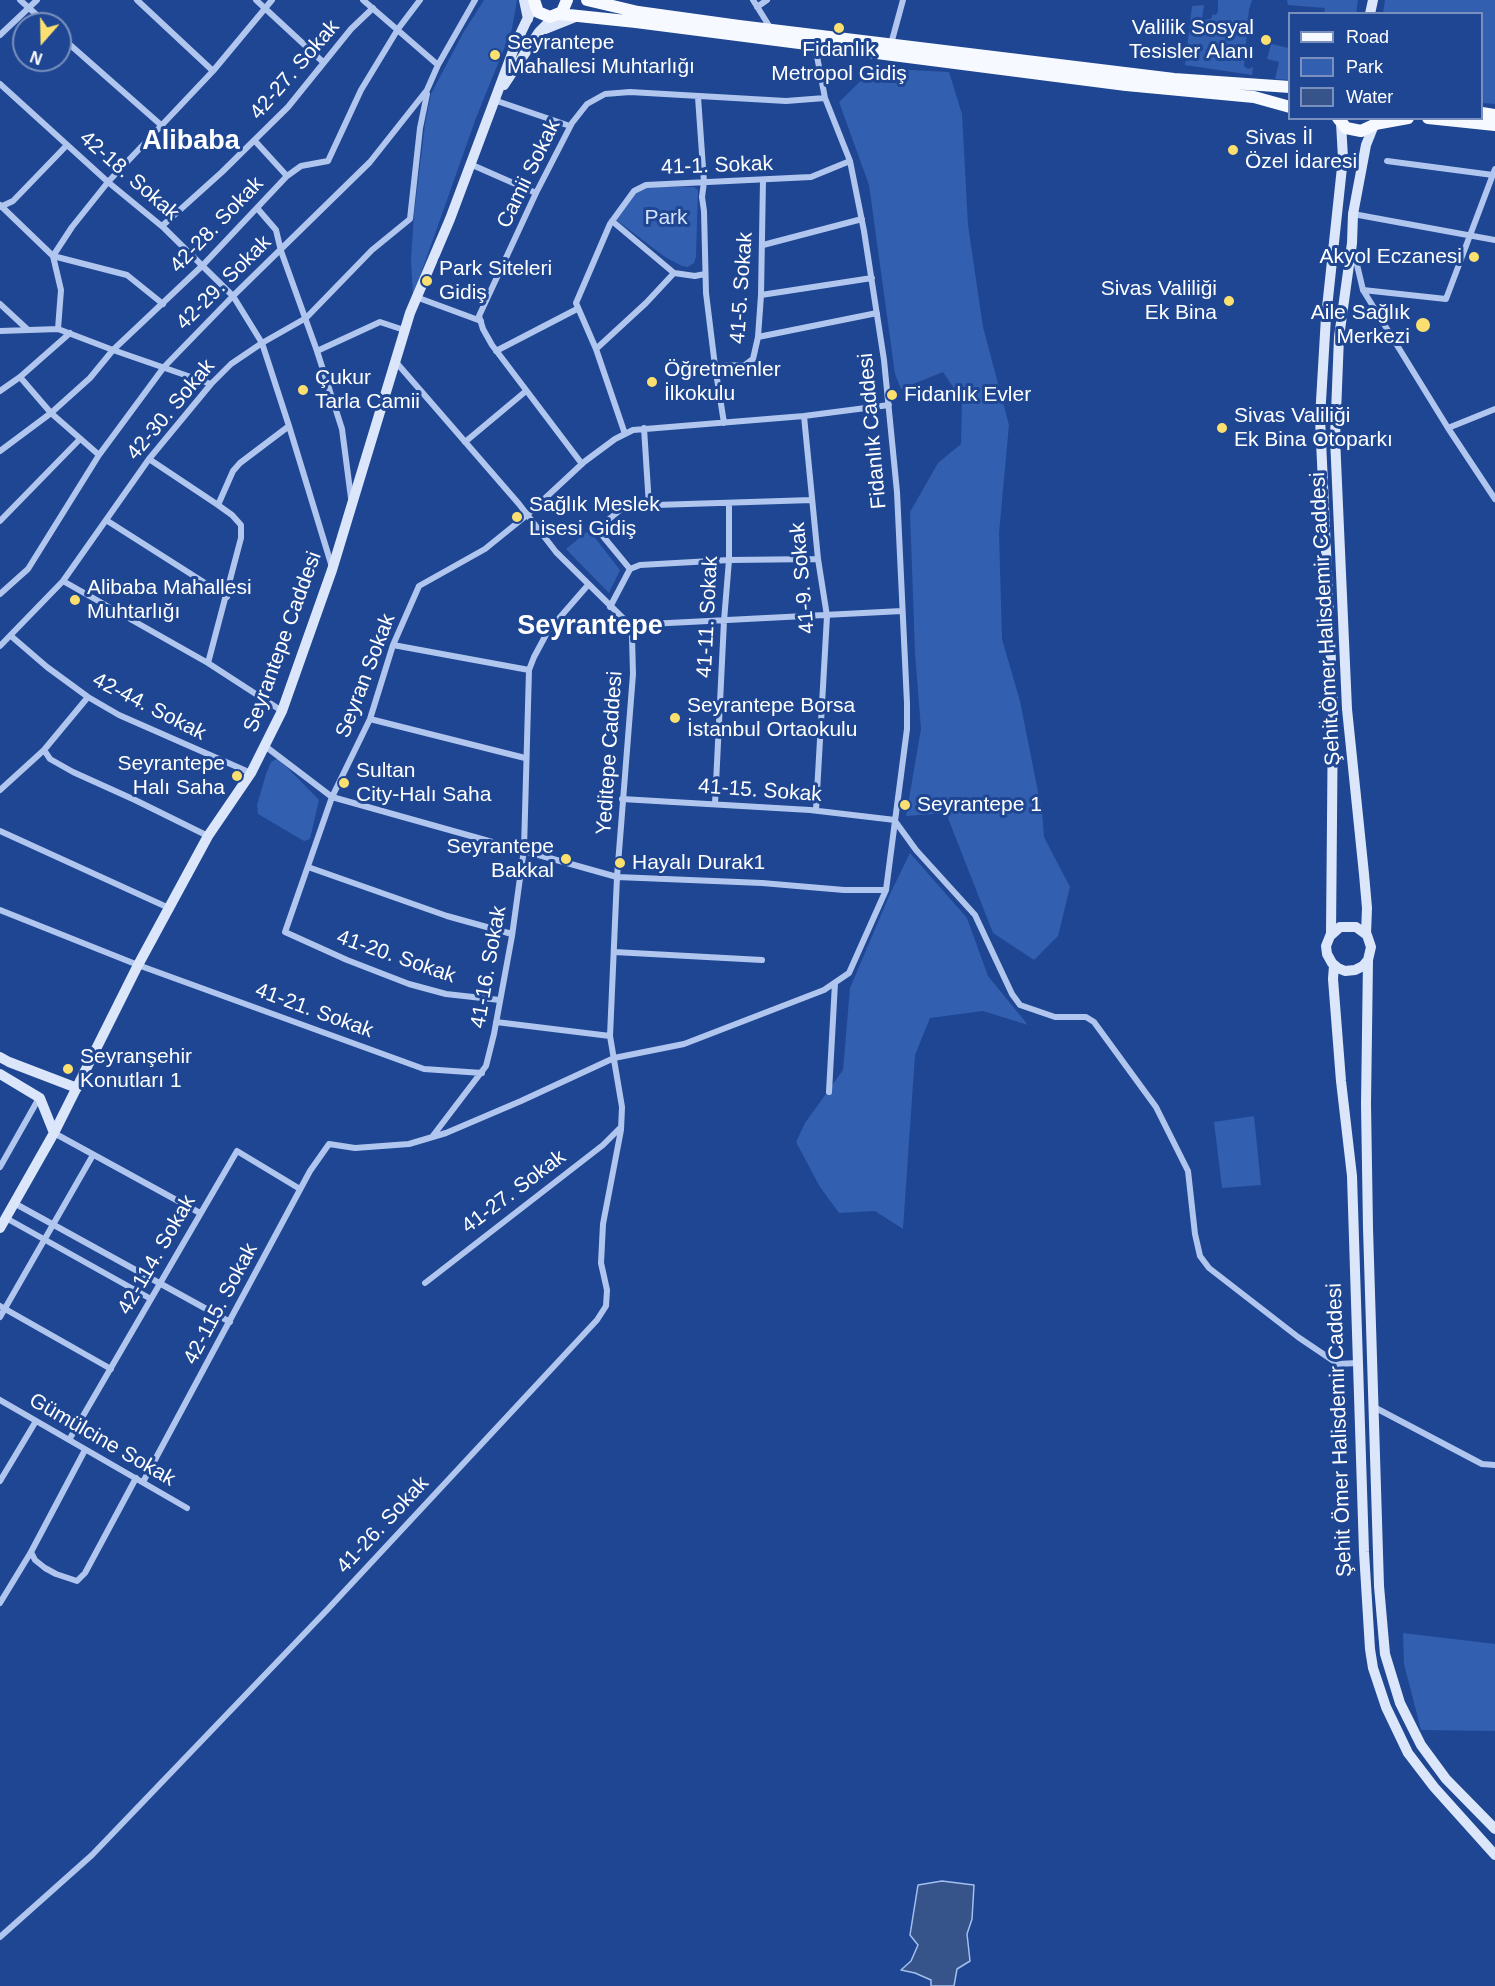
<!DOCTYPE html>
<meta charset="utf-8">
<style>
body{margin:0}
#map{position:relative;width:1495px;height:1986px;overflow:hidden;background:#1f4692;font-family:Arial,sans-serif}
canvas{display:block}
.legend{position:absolute;left:1288px;top:12px;width:195px;height:108px;box-sizing:border-box;background:#1f4692;border:2px solid #7990be;margin:0;padding:8px 10px;list-style:none;font-size:18px;color:#fff}
.legend li{display:flex;align-items:center;gap:12px;height:30px}
.legend b{width:30px;border:2px solid #7990be}
.north{position:absolute;left:12px;top:12px;width:60px;height:60px;box-sizing:border-box;background:#1f4692;border:2px solid #7990be;border-radius:50%;rotate:200deg;font-size:16px;font-weight:700;line-height:24px;text-align:center;color:#fff}
.north::after{content:'';display:block;margin:auto;width:21px;height:27px;background:#fce06f;clip-path:polygon(50% 0,100% 100%,50% 72%,0 100%)}
</style>
<div id="map">
<canvas width="1495" height="1986"></canvas>
<ul class="legend">
<li><b style="height:8px;background:#f6f9ff"></b>Road</li>
<li><b style="height:16px;background:#325faf"></b>Park</li>
<li><b style="height:16px;background:#36538a"></b>Water</li>
</ul>
<div class="north">N</div>
</div>
<script>
const g = document.querySelector('canvas').getContext('2d');
g.lineJoin = 'round';
function fill(path, color) { g.fillStyle = color; g.fill(path, 'evenodd'); }
const shape = rows => new Path2D(rows.map(r => 'M' + r).join(''));
function trace(path, color, width, dash) { g.strokeStyle = color; g.lineWidth = width; g.lineCap = dash ? 'butt' : 'round'; g.setLineDash(dash || []); g.stroke(path); }
function drawText(font, color, halo, rows, align = 'center') {
  g.font = font + ' Arial,sans-serif'; g.lineWidth = 6; g.setLineDash([]); g.textBaseline = 'middle'; g.strokeStyle = halo; g.fillStyle = color; for (const [text, x, y, turn = 0] of rows) {
    g.save(); g.translate(x, y); g.rotate((+turn || 0) * Math.PI / 180); g.textAlign = isNaN(turn) ? turn : align; if (halo) g.strokeText(text, 0, 0); g.fillText(text, 0, 0); g.restore();
  }
}
fill(shape([
 [484,0,517,0,512,29,476,118,413,296,411,260,414,214,425,124,431,94,463,33],
 [1218,0,1252,0,1249,10,1244,66,1248,69,1253,67,1252,75,1185,65,1192,6,1204,5,1202,20,1211,19,1213,14,1216,15,1218,11],
 [1287,0,1358,0,1356,14,1324,13,1325,8,1288,5],
 [1385,0,1495,0,1495,104,1482,103,1482,14,1383,13],
 [1271,44,1289,48,1289,80,1275,79,1279,62,1267,59],
 [874,68,949,72,962,114,968,225,983,327,1009,425,999,533,1002,639,1020,701,1042,812,1044,837,1070,887,1058,936,1034,960,993,933,946,813,906,816,921,729,915,653,910,512,938,463,961,444,962,400,943,372,901,389,895,374,869,185,839,102],
 [648,187,694,187,698,190,696,257,694,263,688,267,682,266,665,257,615,219,631,196],
 [589,530,620,570,609,593,566,549],
 [278,758,319,800,310,839,304,841,258,814,257,805,266,774,271,762],
 [910,853,967,918,988,976,1028,1025,983,1011,930,1018,915,1055,903,1229,875,1211,839,1213,820,1187,796,1142,805,1123,843,1070,850,988,889,896],
 [1254,1116,1261,1185,1222,1188,1214,1122],
 [1403,1633,1495,1644,1495,1731,1421,1730,1404,1664]
]), '#325faf');
const water = shape([
 [942,1881,974,1885,972,1919,967,1934,970,1961,957,1969,954,1986,931,1986,931,1980,915,1973,901,1970,911,1961,918,1945,910,1935,918,1885,942,1881]
]);
fill(water, '#36538a');
trace(water, '#a3bfef', 1.5);
trace(shape([
 [20,0,47,24],
 [137,0,213,71],
 [256,0,323,62],
 [363,0,438,65],
 [753,0,771,29],
 [757,7,767,0],
 [0,35,37,0],
 [60,36,161,125],
 [891,44,903,0],
 [0,84,108,182,164,228,233,296,262,343,289,426,332,567],
 [698,97,704,182,702,197,704,211,706,293,715,366,724,423],
 [494,100,570,126],
 [255,141,287,176],
 [1387,161,1493,175],
 [470,164,536,193],
 [0,205,53,256,127,275,163,304],
 [0,207,13,201,67,145],
 [257,208,276,230,281,251,317,351,342,429,351,498],
 [1353,214,1495,240],
 [612,221,674,273],
 [162,226,222,172,288,107,351,29,373,8],
 [763,245,862,219],
 [1354,252,1363,290,1448,428,1495,499],
 [1363,290,1446,299,1495,169],
 [761,295,872,278],
 [416,297,481,321],
 [0,304,27,329],
 [58,329,61,290,53,256,72,227,108,182,213,71,272,0],
 [0,331,58,329,113,350,211,384],
 [758,337,877,313],
 [596,349,646,303,674,273,695,276,705,274],
 [317,351,380,322,404,330],
 [496,351,577,309],
 [715,366,745,365,753,359,758,337,761,295,763,180],
 [20,377,51,413,99,455],
 [0,391,20,377,70,333],
 [804,416,818,559,827,616,816,810],
 [644,428,649,506],
 [1448,428,1495,409],
 [625,434,596,349,576,303,610,224,634,191,646,185,811,177,850,161],
 [465,442,526,391],
 [0,451,51,413,90,378,113,350,203,265,287,176,301,166,328,161,361,90,398,29,420,0],
 [149,459,218,505],
 [582,464,492,345,483,329,479,316,536,193,572,123,587,104,605,94,630,92,786,101,825,98],
 [106,520,227,597],
 [0,521,80,439],
 [630,569,597,529,625,506,812,500],
 [63,581,208,663,282,711],
 [0,594,28,569,99,455,164,367,233,296,370,162,427,90,438,65,475,0],
 [610,607,630,569,640,565,729,560,818,559],
 [630,625,902,611],
 [11,636,47,667,88,697,119,715,251,773],
 [393,645,529,670],
 [0,646,63,581,149,459,211,384,231,364,262,343,306,318,372,250,410,219,420,128,427,94],
 [208,663,241,538,241,525,232,515,218,505,233,471,240,463,289,426],
 [370,719,525,758],
 [265,746,332,797,617,877,762,883,844,890,886,890],
 [44,750,50,759,73,772,135,800,208,836],
 [0,790,44,750,88,697],
 [622,799,810,810,895,820],
 [715,804,724,621,729,560,729,504],
 [895,821,916,850,975,915,1012,994,1020,1005,1055,1017,1086,1017,1094,1022,1156,1107,1188,1171,1195,1234,1200,1256,1209,1268,1298,1337,1338,1364,1357,1363],
 [0,831,169,908],
 [308,867,447,916,512,934],
 [0,910,138,965,424,1069,482,1073],
 [614,952,762,960],
 [500,1000,446,994,409,984,347,960,285,932,332,797,370,719,393,645,419,586,485,549,527,515,584,462,615,439,633,430,804,416,889,405],
 [496,1022,610,1036],
 [829,1092,835,983],
 [54,1133,200,1213],
 [432,1137,486,1066,494,1034,512,936,524,849,529,670,534,657,548,631,588,585],
 [0,1167,39,1098],
 [14,1203,230,1322],
 [6,1218,151,1299],
 [425,1283,603,1145,621,1127],
 [0,1306,111,1369],
 [0,1317,93,1155],
 [0,1400,187,1508],
 [1372,1406,1482,1464,1495,1465],
 [69,1440,237,1151,300,1189],
 [0,1481,36,1421],
 [143,1482,310,1171,329,1144,355,1148,409,1144,446,1133,521,1101,614,1058,684,1044,824,990,849,973,886,890,907,729,907,703,897,492,884,360,864,231,850,161,825,98,815,46],
 [31,1552,35,1560,45,1568,56,1574,77,1581,85,1573,136,1478],
 [0,1603,31,1552,85,1450],
 [0,1937,92,1855,327,1610,597,1320,606,1306,607,1290,601,1263,603,1224,621,1130,622,1107,610,1036,617,877,633,674,632,637,630,625,556,552,519,504,395,361]
]), '#b0c6ee', 6);
trace(shape([
 [524,0,528,19],
 [1370,14,1373,0],
 [545,29,575,17],
 [504,85,539,32,555,16],
 [1331,934,1333,706,1320,418,1326,317,1343,158,1341,123],
 [1366,934,1367,908,1364,874,1347,709,1335,438,1339,337,1352,243,1353,214,1366,145,1374,125],
 [1368,960,1363,966,1355,970,1345,971,1338,968,1332,963,1327,954,1326,946,1330,936,1340,927,1356,927,1367,935,1371,947,1368,960,1366,1104,1368,1228,1379,1586,1385,1654,1400,1703,1421,1745,1446,1779,1495,1829],
 [1334,966,1333,979,1341,1081,1352,1176,1364,1552,1370,1649,1373,1668,1386,1707,1408,1753,1434,1787,1495,1855],
 [0,1057,9,1062,77,1088],
 [0,1074,40,1098,54,1133],
 [0,1228,54,1133,138,965,208,836,251,773,282,711,332,570,410,313,450,219,516,43,534,5]
]), '#dce6fa', 10);
trace(shape([
 [534,0,538,12,550,17,562,12,567,0],
 [587,0,638,12,739,26,1174,79,1290,87],
 [559,14,636,22,1126,85,1254,97,1290,107],
 [1482,113,1495,115],
 [1338,118,1346,128,1361,131,1374,125,1379,118],
 [1428,118,1495,125],
 [1375,124,1408,118]
]), '#f6f9ff', 12);
for (const [x, y, r, color] of [
 [839,28,6,"#fce06f"],
 [1266,40,6,"#fce06f"],
 [495,55,6,"#fce06f"],
 [1233,150,6,"#fce06f"],
 [1474,257,6,"#fce06f"],
 [427,281,6,"#fce06f"],
 [1229,301,6,"#fce06f"],
 [1423,325,8,"#fce06f"],
 [652,382,6,"#fce06f"],
 [303,390,6,"#fce06f"],
 [892,395,6,"#fce06f"],
 [1222,428,6,"#fce06f"],
 [517,517,6,"#fce06f"],
 [75,600,6,"#fce06f"],
 [675,718,6,"#fce06f"],
 [237,776,6,"#fce06f"],
 [344,783,6,"#fce06f"],
 [905,805,6,"#fce06f"],
 [566,859,6,"#fce06f"],
 [620,863,6,"#fce06f"],
 [68,1069,6,"#fce06f"]
]) { const dot = new Path2D(); dot.arc(x, y, r, 0, 2 * Math.PI); g.fillStyle = color; g.fill(dot); trace(dot, '#1f4692', 2); }
drawText('21px', '#fff', '#1f4692', [
 ["Valilik Sosyal",1254,28,"right"],
 ["Tesisler Alanı",1254,52,"right"],
 ["Seyrantepe",507,43],
 ["Mahallesi Muhtarlığı",507,67],
 ["Fidanlık",839,50,"center"],
 ["Metropol Gidiş",839,74,"center"],
 ["Sivas İl",1245,138],
 ["Özel İdaresi",1245,162],
 ["Akyol Eczanesi",1462,257,"right"],
 ["Park Siteleri",439,269],
 ["Gidiş",439,293],
 ["Sivas Valiliği",1217,289,"right"],
 ["Ek Bina",1217,313,"right"],
 ["Aile Sağlık",1410,313,"right"],
 ["Merkezi",1410,337,"right"],
 ["Öğretmenler",664,370],
 ["İlkokulu",664,394],
 ["Çukur",315,378],
 ["Tarla Camii",315,402],
 ["Fidanlık Evler",904,395],
 ["Sivas Valiliği",1234,416],
 ["Ek Bina Otoparkı",1234,440],
 ["Sağlık Meslek",529,505],
 ["Lisesi Gidiş",529,529],
 ["Alibaba Mahallesi",87,588],
 ["Muhtarlığı",87,612],
 ["Seyrantepe Borsa",687,706],
 ["İstanbul Ortaokulu",687,730],
 ["Seyrantepe",225,764,"right"],
 ["Halı Saha",225,788,"right"],
 ["Sultan",356,771],
 ["City-Halı Saha",356,795],
 ["Seyrantepe 1",917,805],
 ["Seyrantepe",554,847,"right"],
 ["Bakkal",554,871,"right"],
 ["Hayalı Durak1",632,863],
 ["Seyranşehir",80,1057],
 ["Konutları 1",80,1081]
], 'left');
drawText('21px', '#fff', '#1f4692', [
 ["42-27. Sokak",295,70,-49],
 ["41-1. Sokak",717,166,-2],
 ["Camii Sokak",529,174,-64],
 ["42-18. Sokak",129,176,41],
 ["42-28. Sokak",217,225,-46],
 ["42-29. Sokak",224,283,-45],
 ["41-5. Sokak",742,288,-86],
 ["42-30. Sokak",171,410,-50],
 ["Fidanlık Caddesi",873,431,-95],
 ["41-9. Sokak",803,578,-95],
 ["41-11. Sokak",708,617,-87],
 ["Şehit Ömer Halisdemir Caddesi",1326,619,-93],
 ["Seyrantepe Caddesi",283,642,-70],
 ["Seyran Sokak",366,676,-69],
 ["42-44. Sokak",149,707,27],
 ["Yeditepe Caddesi",610,753,-86],
 ["41-15. Sokak",760,791,4],
 ["41-20. Sokak",396,957,19],
 ["41-16. Sokak",489,967,-80],
 ["41-21. Sokak",314,1011,20],
 ["41-27. Sokak",514,1192,-37],
 ["42-114. Sokak",157,1255,-60],
 ["42-115. Sokak",221,1304,-62],
 ["Şehit Ömer Halisdemir Caddesi",1340,1430,-92],
 ["Gümülcine Sokak",102,1440,30],
 ["41-26. Sokak",383,1525,-47]
]);
drawText('21px', '#d5e3fa', '#1f4692', [
 ["Park",666,218]
]);
drawText('bold 27px', '#fff', '#1f4692', [
 ["Alibaba",191,142],
 ["Seyrantepe",590,627]
]);
</script>
